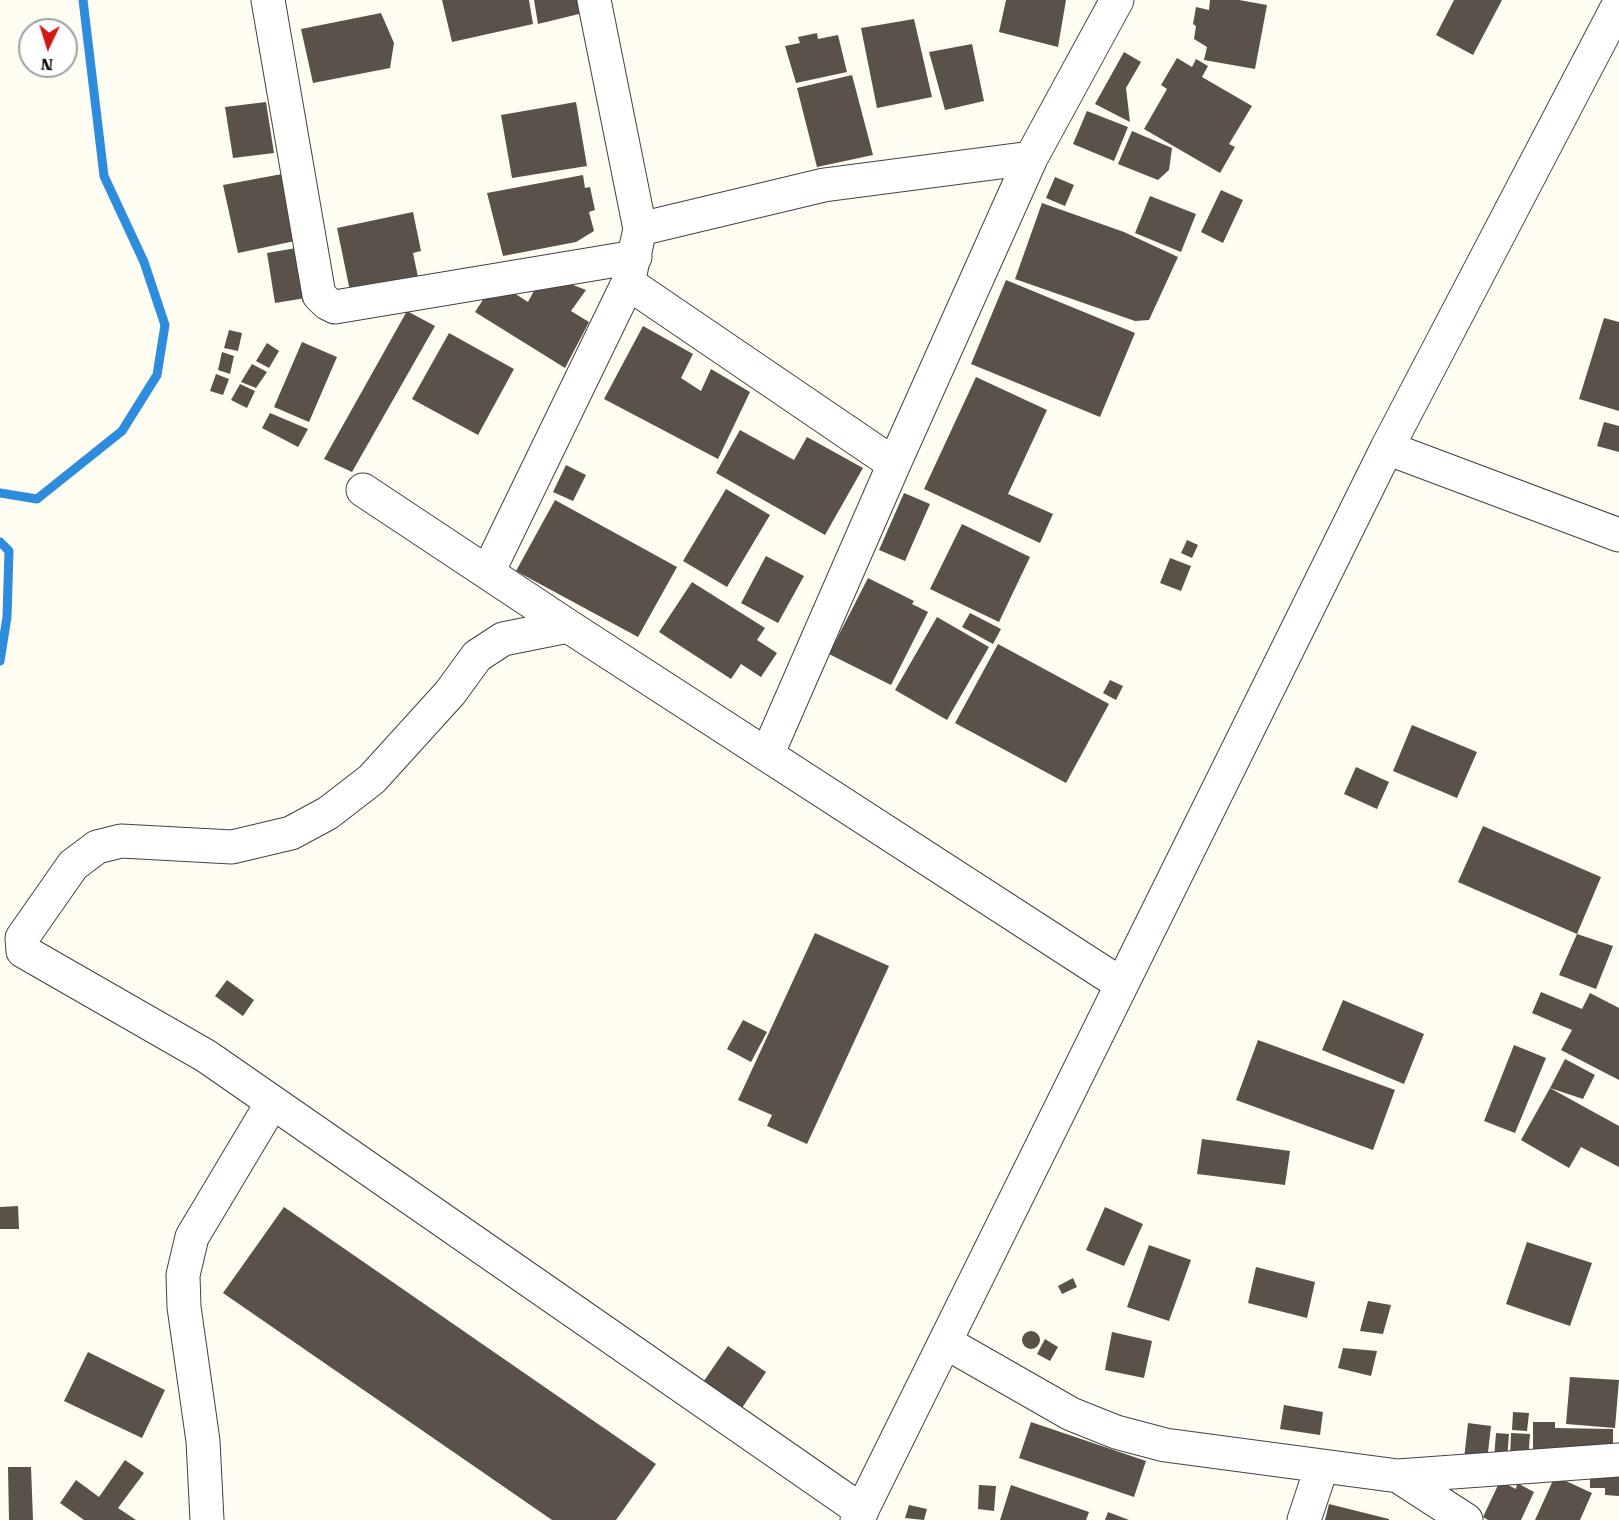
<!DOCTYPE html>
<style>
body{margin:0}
#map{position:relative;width:1619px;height:1520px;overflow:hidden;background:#fffdf1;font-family:"Roboto Serif",serif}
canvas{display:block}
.north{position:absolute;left:18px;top:18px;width:60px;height:60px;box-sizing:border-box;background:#fff;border:2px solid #9f9f9f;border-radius:50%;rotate:184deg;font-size:16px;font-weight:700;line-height:24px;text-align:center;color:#0f0f0f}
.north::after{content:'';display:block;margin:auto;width:21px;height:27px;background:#cf1917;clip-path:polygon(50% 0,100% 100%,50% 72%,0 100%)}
</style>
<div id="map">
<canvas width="1619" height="1520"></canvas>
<div class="north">N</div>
</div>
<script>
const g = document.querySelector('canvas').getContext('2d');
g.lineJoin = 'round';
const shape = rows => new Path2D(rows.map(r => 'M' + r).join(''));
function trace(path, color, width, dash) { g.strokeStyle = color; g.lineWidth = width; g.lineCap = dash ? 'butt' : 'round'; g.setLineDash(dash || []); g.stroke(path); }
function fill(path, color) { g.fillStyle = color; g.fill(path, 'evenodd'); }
trace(shape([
 [0,493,37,499,122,431,157,375,165,325,144,262,104,176,83,0],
 [0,542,9,551,7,617,0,661]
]), '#2e8cdc', 9);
fill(shape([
 [442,0,529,0,533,24,452,42],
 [534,0,579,0,579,14,538,24],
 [1006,0,1066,0,1058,47,999,32],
 [1210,0,1239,0,1267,5,1255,69,1204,60,1207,47,1194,39,1196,26,1193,24,1196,7,1209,10],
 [1454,0,1502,0,1473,55,1436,35],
 [381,13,394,43,390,68,313,83,301,29],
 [914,19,932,97,877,108,861,28],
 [817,33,818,39,838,35,847,72,796,83,785,46,800,43,798,37],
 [972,44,984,101,945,110,929,52],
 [1124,52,1141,62,1126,88,1130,122,1095,104],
 [1177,58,1192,67,1196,59,1208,66,1202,77,1252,106,1229,144,1235,147,1220,173,1144,129,1167,89,1161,85],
 [852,75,873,155,817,167,797,88],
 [266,102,274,153,233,158,225,107],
 [576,102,587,166,512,178,501,115],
 [1087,111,1128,127,1114,161,1073,144],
 [1132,131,1172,148,1169,170,1158,180,1118,164],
 [282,174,295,241,238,253,223,185],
 [583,175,585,188,590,187,595,210,589,212,594,231,576,242,503,256,487,193],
 [1055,177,1074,185,1065,206,1046,198],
 [1221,190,1243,200,1223,243,1201,232],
 [1150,196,1196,214,1181,252,1135,233],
 [1042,203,1124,232,1178,257,1149,320,1135,321,1015,279],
 [413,212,421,251,413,253,418,277,350,291,337,228],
 [302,247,312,297,275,303,267,253],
 [555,278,586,290,571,311,589,322,565,368,475,312,490,289,506,288,528,302,538,283],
 [1006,280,1135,333,1100,417,971,364],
 [407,311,435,326,352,472,324,459],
 [1604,318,1619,322,1619,411,1579,399],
 [643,326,693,354,681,378,701,391,711,369,750,392,718,459,604,399],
 [229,330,242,333,238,351,224,348],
 [449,333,514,369,478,435,412,399],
 [302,342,337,357,309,422,274,407],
 [267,343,279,351,269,368,256,361],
 [222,352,234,356,230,374,218,370],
 [252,364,267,372,256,388,241,382],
 [216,374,229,379,223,395,210,391],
 [976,377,1047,410,1008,494,1053,514,1040,543,924,489],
 [240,384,255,391,247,408,231,400],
 [270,413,308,429,298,447,262,428],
 [1604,422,1619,426,1619,452,1597,446],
 [740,430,794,460,807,437,863,468,825,535,716,473],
 [566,465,586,475,573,501,553,492],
 [726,489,770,515,727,587,683,561],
 [904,493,930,504,905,561,879,550],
 [555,500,677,567,638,637,516,571],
 [962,524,1030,557,999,622,930,589],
 [1187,540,1198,545,1192,558,1181,553],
 [766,556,804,576,778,623,741,603],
 [1170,558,1191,566,1181,591,1160,583],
 [868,578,914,601,912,604,928,612,891,685,829,654],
 [692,582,765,628,757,640,777,653,761,677,741,664,731,679,659,632],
 [970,613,1001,629,993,644,962,627],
 [937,617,989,647,947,720,895,690],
 [998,644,1109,704,1066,783,955,723],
 [1110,680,1123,686,1116,700,1103,693],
 [1412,725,1477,752,1457,798,1393,771],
 [1356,767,1389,782,1377,809,1344,794],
 [1483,826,1601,877,1577,934,1458,882],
 [815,933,889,966,807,1144,767,1126,772,1115,738,1100],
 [1577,934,1613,946,1596,989,1559,975],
 [227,980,254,1000,243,1016,215,996],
 [1541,992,1582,1009,1590,993,1619,1008,1619,1080,1561,1050,1572,1030,1532,1013],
 [1343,1000,1424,1034,1404,1084,1322,1050],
 [743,1020,767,1032,751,1062,727,1049],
 [1258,1040,1395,1090,1373,1150,1236,1100],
 [1514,1045,1546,1058,1515,1133,1484,1121],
 [1565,1059,1595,1075,1583,1099,1550,1088],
 [1550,1088,1619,1126,1619,1167,1581,1147,1569,1168,1521,1140],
 [1202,1139,1290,1151,1285,1185,1197,1174],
 [18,1206,19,1229,0,1229,0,1207],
 [284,1207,656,1464,616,1520,552,1520,223,1293],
 [1105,1207,1143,1224,1124,1266,1086,1250],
 [1527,1242,1592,1263,1570,1326,1506,1304],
 [1149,1245,1191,1260,1169,1321,1127,1307],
 [1256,1267,1315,1282,1307,1318,1248,1303],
 [1073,1278,1077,1287,1062,1294,1058,1286],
 [1368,1301,1391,1305,1383,1334,1360,1331],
 '1022 1340a9 9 0 1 1 18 0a9 9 0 1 1-18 0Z',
 [1112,1332,1152,1341,1144,1378,1105,1370],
 [1045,1339,1058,1347,1050,1361,1037,1354],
 [728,1346,766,1372,738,1414,699,1388],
 [1343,1348,1377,1351,1371,1376,1338,1368],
 [88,1352,165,1390,142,1438,64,1401],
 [1570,1377,1619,1380,1615,1428,1566,1424],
 [1284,1405,1323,1412,1320,1435,1280,1429],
 [1513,1412,1529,1413,1527,1431,1512,1430],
 [1031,1422,1146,1461,1134,1497,1019,1458],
 [1533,1422,1555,1422,1555,1428,1613,1429,1613,1455,1533,1454],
 [1468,1423,1491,1426,1487,1461,1464,1459],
 [1496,1433,1509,1434,1507,1460,1494,1459],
 [1511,1433,1530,1434,1528,1462,1510,1460],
 [125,1460,144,1473,118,1508,136,1520,84,1520,60,1503,76,1480,99,1497],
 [8,1467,31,1467,33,1520,9,1520],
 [1590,1473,1619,1474,1619,1496,1605,1495,1605,1488,1590,1488],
 [1555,1476,1592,1493,1580,1520,1535,1520],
 [1500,1481,1516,1489,1517,1483,1534,1492,1521,1520,1488,1520,1483,1517],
 [979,1485,996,1486,994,1511,978,1509],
 [1011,1485,1089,1512,1086,1520,1000,1520],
 [1329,1504,1389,1519,1389,1520,1325,1520],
 [909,1505,927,1509,924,1520,905,1518],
 [1108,1512,1129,1520,1105,1520]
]), '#59514a');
const minor = shape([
 [268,0,319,295,327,303,335,307,635,257],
 [594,0,640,229],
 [628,283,894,464],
 [1387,448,1619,535],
 [363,490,568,626,1121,984],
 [488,572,628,283,640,229,824,185,1031,158],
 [568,626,503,639,477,656,450,693,372,779,328,813,291,833,232,847,121,841,97,847,73,865,22,938,23,951,206,1056,862,1511],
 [767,755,894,464,1031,158,1117,0],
 [945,1342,1071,1414,1116,1432,1165,1445,1398,1476,1619,1460],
 [1398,1476,1466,1520],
 [207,1520,203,1441,184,1307,183,1275,192,1237,272,1103],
 [857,1520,1387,448,1619,4],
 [1304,1520,1322,1466]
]);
trace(minor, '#424242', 35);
trace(minor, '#fff', 33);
</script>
